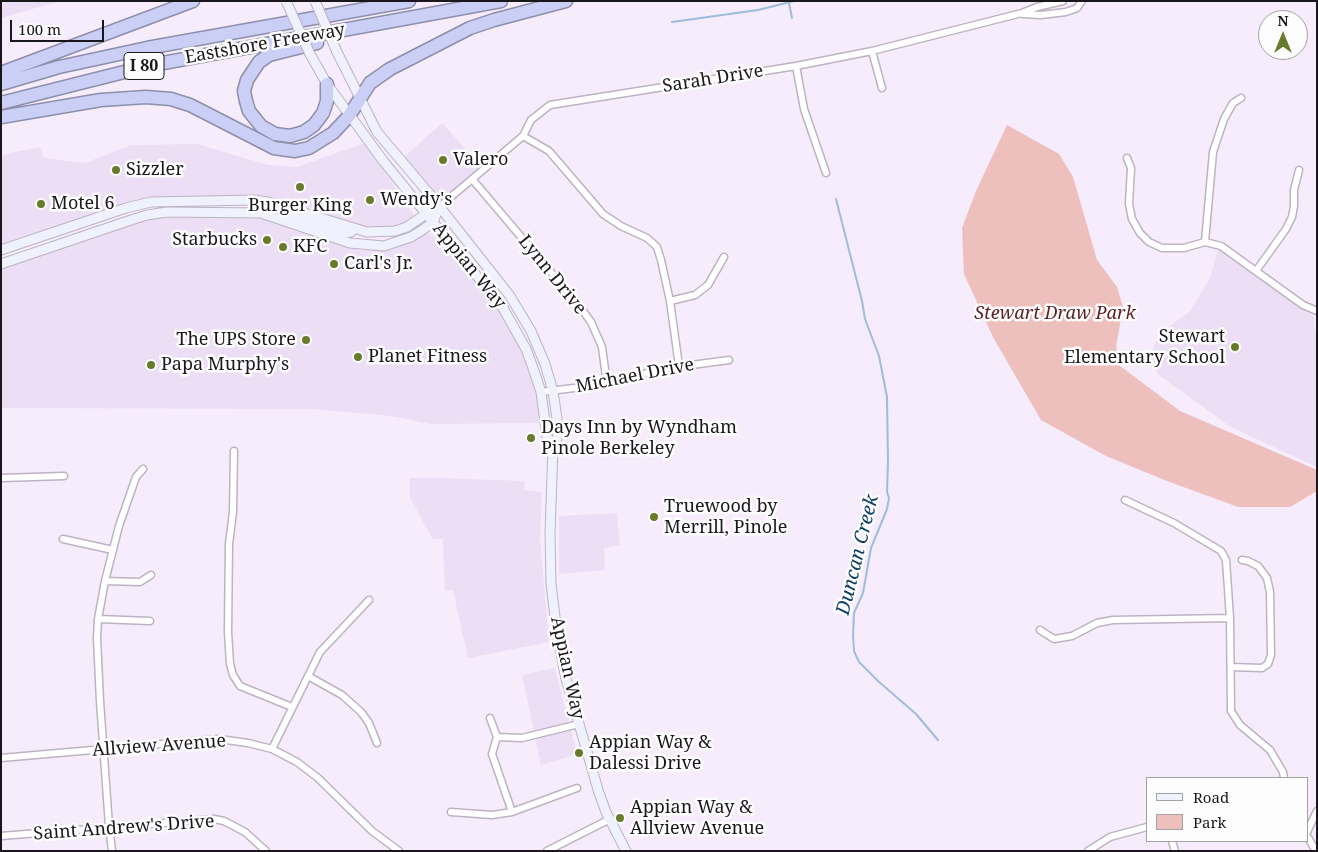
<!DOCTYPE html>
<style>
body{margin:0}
#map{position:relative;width:1318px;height:852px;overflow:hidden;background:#f6ecfb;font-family:"Noto Serif",serif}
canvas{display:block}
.frame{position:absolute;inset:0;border:2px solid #1a171c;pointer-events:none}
.legend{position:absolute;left:1146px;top:777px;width:162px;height:65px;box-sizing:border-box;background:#fdfdfd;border:1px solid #a2a1a3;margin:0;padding:6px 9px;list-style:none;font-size:15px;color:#1a171c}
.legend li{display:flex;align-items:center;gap:10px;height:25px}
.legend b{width:25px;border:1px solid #a2a1a3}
.north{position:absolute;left:1258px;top:10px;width:50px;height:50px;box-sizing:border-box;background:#fdfdfd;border:1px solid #a2a1a3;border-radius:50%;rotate:0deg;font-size:14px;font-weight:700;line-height:20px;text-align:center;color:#1a171c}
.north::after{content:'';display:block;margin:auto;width:18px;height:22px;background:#687b2a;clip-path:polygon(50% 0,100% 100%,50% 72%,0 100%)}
.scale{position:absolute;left:10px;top:20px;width:94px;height:22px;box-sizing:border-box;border:2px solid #1a171c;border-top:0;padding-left:6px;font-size:15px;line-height:18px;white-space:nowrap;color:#1a171c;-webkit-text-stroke:4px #fdfdfd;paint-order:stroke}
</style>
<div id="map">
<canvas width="1318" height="852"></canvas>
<div class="frame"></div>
<ul class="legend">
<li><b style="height:6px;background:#eff1fc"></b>Road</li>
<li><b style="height:14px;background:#edbfbd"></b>Park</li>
</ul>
<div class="north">N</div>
<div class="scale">100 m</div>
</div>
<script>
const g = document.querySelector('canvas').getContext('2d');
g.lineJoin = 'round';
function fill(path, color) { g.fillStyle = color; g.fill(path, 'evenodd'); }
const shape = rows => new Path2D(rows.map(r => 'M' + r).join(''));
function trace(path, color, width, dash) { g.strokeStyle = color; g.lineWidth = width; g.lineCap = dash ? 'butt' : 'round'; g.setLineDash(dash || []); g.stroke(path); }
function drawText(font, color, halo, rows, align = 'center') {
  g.font = font + ' "Noto Serif",serif'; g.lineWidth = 5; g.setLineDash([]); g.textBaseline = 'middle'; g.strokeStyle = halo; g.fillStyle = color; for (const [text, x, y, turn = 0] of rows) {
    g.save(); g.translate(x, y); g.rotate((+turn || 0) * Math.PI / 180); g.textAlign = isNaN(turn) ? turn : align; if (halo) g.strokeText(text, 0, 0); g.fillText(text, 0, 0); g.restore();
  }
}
fill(shape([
 [1,1,60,1,1,18],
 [442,123,482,167,439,203,403,158],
 [365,143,414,215,401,227,374,231,265,199,190,198,113,210,1,249,1,155,39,147,45,158,85,163,131,145,197,144,268,165,297,167],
 [160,216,258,216,302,229,360,250,382,250,423,233,433,235,468,272,498,310,518,344,532,377,542,423,431,424,391,416,312,409,1,408,1,269,65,243],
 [1218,250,1314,317,1315,332,1317,334,1317,467,1231,427,1159,375,1148,360,1159,335,1190,311,1210,278],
 [410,478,440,478,525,481,524,490,542,492,540,538,549,642,468,658,453,590,445,591,443,539,433,539,410,498],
 [617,513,620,545,604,548,605,570,559,574,559,516],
 [555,668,577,754,541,765,522,675]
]), '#ecdef4');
fill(shape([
 [1007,125,1059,154,1073,177,1097,260,1117,287,1123,307,1116,347,1120,366,1180,411,1317,470,1317,491,1290,507,1238,507,1167,481,1106,456,1041,420,994,339,964,274,962,228,976,191]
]), '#edbfbd');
trace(shape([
 [789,3,792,18],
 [672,22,758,10,794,1],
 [836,199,862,301,865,319,879,356,887,397,888,462,887,492,889,498,887,509,871,548,863,593,854,613,853,636,854,651,859,662,878,681,916,714,938,740]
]), '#9ebdda', 2);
const street = shape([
 [1023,14,1041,15,1066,12,1077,8,1082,1],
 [872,51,882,88],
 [796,66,804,109,826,173],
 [523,136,549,151,603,214,621,226,647,238,657,247,661,260,670,301,679,366],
 [1127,158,1131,168,1129,204,1132,219,1140,233,1149,242,1162,248,1184,248,1205,242],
 [472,179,578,304,591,322,602,347,607,384],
 [439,207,523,136,531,120,550,105,796,66,872,51,1022,13,1037,7,1063,1],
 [1205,242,1213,152,1224,119,1233,103,1241,98],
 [1205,242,1221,246,1303,305,1317,311],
 [1256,271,1286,229,1292,217,1294,206,1294,190,1299,170],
 [670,301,695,295,708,285,724,257],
 [541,392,607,384,632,379,654,370,729,360],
 [234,451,233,512,229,544,228,632,230,664,233,675,240,686,292,707],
 [1,478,64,476],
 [1125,500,1174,523,1221,551,1226,560,1230,618,1231,711,1240,725,1270,750,1283,772,1284,778],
 [63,539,113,550],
 [105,581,140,582,151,575],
 [98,619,150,621],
 [1040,630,1054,639,1072,636,1097,623,1113,620,1230,618],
 [1231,667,1262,668,1268,664,1271,655,1270,592,1267,578,1258,566,1248,561,1242,560],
 [308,676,342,695,361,712,369,723,377,743],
 [490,718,497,737],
 [272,749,320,652,369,600],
 [1,758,219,739,248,743,272,749,297,762,318,778,372,831,399,851],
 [577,788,512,812,492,754,497,737,522,738,579,724],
 [451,812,492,815,512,812],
 [1307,832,1317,811],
 [1,836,214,819,224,821,245,832,266,851],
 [1307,836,1316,851],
 [1172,841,1175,851],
 [112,851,109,826,100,701,97,638,98,619,105,581,119,526,136,477,143,469],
 [547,851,610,819],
 [1088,851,1110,837,1147,827]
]);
const secondary = shape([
 [337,52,377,132,432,197,510,296,531,331,545,364,553,391,559,433,553,447,550,533,551,584,557,633,566,679,599,793,606,812,626,851],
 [310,54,327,84,384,162,503,308,526,349,533,368,541,392,547,437,553,447],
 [291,217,311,221,316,217],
 [308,228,321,226,342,233,351,232,354,229],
 [1,250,126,208,151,202,254,200,268,202,367,232,395,231,407,227,430,211],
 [1,264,131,220,147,215,167,212,261,213,350,243,384,246,411,237,424,229,433,222,439,207]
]);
const highway = shape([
 [317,43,269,55,259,62,247,80,244,91,246,101,249,111,261,126,275,134,290,136,304,132,314,125,323,113,327,101,327,84],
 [1,73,193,1],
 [1,84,59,67,147,48,409,1],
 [1,103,152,65,501,1],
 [1,117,101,100,146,97,171,99,190,105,274,148,295,151,309,148,333,133,349,116,370,83,390,69,470,28,494,20,566,1]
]);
trace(street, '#bdb3c2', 9);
trace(secondary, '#bdb3c2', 11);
trace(highway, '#8d8faa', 15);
trace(street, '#fff', 6);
trace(secondary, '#eff1fc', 9);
trace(highway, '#cbcff6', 12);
const secondaryBridge = shape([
 [286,1,310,54],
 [315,1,337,52]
]);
trace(secondaryBridge, '#bdb3c2', 11, []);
trace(secondaryBridge, '#eff1fc', 9);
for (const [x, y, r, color] of [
 [443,160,5,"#687b2a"],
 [116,170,5,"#687b2a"],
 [300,187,5,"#687b2a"],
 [370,200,5,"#687b2a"],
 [41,204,5,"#687b2a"],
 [267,240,5,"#687b2a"],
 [283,247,5,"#687b2a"],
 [334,264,5,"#687b2a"],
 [306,340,5,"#687b2a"],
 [1235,347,5,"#687b2a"],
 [358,357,5,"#687b2a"],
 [151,365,5,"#687b2a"],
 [531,438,5,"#687b2a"],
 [654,517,5,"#687b2a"],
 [579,753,5,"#687b2a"],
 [620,818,5,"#687b2a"]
]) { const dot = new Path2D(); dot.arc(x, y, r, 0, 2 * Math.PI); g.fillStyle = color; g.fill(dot); trace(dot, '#fdfdfd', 2); }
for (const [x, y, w] of [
 [144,66,40]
]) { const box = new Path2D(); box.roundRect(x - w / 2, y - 13.5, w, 27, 4); g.fillStyle = '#fdfdfd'; g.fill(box); trace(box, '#1a171c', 1); }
drawText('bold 16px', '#1a171c', null, [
 ["I 80",144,66]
]);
drawText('18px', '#1a171c', '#fdfdfd', [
 ["Eastshore Freeway",265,44,-10],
 ["Sarah Drive",713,79,-9],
 ["Appian Way",469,266,51],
 ["Lynn Drive",552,275,51],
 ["Michael Drive",635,376,-11],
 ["Appian Way",567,668,78],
 ["Allview Avenue",159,746,-4],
 ["Saint Andrew's Drive",124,828,-4]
]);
drawText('18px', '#1a171c', '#fdfdfd', [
 ["Valero",453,160],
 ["Sizzler",126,170],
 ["Wendy's",380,200],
 ["Motel 6",51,204],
 ["Burger King",300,206,"center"],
 ["Starbucks",257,240,"right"],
 ["KFC",293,247],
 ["Carl's Jr.",344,264],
 ["Stewart",1225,337,"right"],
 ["Elementary School",1225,358,"right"],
 ["The UPS Store",296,340,"right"],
 ["Planet Fitness",368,357],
 ["Papa Murphy's",161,365],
 ["Days Inn by Wyndham",541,428],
 ["Pinole Berkeley",541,449],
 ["Truewood by",664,507],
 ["Merrill, Pinole",664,528],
 ["Appian Way &",589,743],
 ["Dalessi Drive",589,764],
 ["Appian Way &",630,808],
 ["Allview Avenue",630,829]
], 'left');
drawText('italic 18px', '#5b2224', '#fdfdfd', [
 ["Stewart Draw Park",1055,314]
]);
drawText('italic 19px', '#0c3d64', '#fdfdfd', [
 ["Duncan Creek",858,555,-76]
]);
</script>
